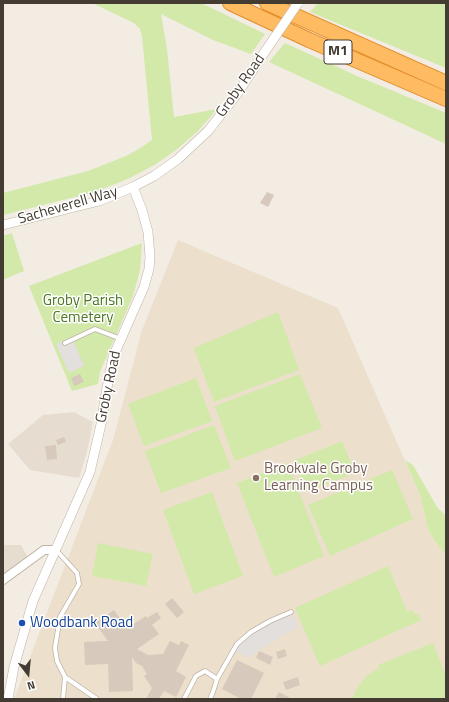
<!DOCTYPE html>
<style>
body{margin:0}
#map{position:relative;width:449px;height:702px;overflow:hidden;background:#f2ece3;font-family:"Titillium Web",sans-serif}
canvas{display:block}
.frame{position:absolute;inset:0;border:4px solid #443c33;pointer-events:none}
.north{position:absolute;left:8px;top:654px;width:40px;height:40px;-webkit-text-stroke:3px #fff;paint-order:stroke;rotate:164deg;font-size:11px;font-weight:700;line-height:16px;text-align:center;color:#443c33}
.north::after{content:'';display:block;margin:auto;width:14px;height:18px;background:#443c33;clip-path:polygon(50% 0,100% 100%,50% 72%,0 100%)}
</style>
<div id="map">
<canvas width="449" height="702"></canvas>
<div class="frame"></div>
<div class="north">N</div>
</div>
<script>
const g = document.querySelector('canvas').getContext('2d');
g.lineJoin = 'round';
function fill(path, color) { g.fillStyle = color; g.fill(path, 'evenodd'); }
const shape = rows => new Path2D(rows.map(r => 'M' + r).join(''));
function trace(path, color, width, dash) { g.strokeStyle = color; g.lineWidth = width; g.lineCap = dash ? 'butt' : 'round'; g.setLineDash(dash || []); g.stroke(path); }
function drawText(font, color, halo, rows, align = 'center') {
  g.font = font + ' "Titillium Web",sans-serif'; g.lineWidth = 3; g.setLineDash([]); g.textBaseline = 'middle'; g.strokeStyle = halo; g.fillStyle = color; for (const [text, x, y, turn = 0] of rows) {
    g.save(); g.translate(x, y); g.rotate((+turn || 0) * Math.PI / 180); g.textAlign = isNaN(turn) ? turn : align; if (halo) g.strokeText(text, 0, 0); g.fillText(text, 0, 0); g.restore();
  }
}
fill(shape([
 [74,412,93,422,87,452,79,478,30,470,8,444,43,415],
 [3,545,21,545,31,563,3,584]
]), '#e6ddd0');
fill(shape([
 [178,240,338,308,420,495,428,529,434,540,446,555,446,676,445,674,390,695,378,668,359,685,351,699,14,699,113,440,142,330]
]), '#ece0cc');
fill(shape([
 [92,3,201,3,265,34,251,54,213,40,161,14,167,49,174,117,217,109,212,115,198,131,176,150,156,164,130,178,95,192,3,215,3,193,88,171,126,156,139,149,152,140,142,36,140,29,134,23],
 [318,3,367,3,371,4,372,3,446,3,446,68,310,12],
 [285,43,357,76,446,113,446,144,269,62],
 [12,233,24,271,3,280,3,236],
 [142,243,140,270,133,296,100,372,98,384,72,391,29,286],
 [278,312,299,370,214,402,194,348],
 [300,374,322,428,235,461,215,406],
 [196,378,212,421,144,446,128,404],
 [214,425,231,468,161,493,145,451],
 [342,441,355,473,306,492,293,461],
 [405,460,413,465,437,507,446,516,446,555,434,540,428,529,420,495],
 [288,463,324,556,274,577,237,483],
 [392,470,413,519,330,556,308,505],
 [212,492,243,576,194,594,163,510],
 [98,543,153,554,146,586,92,576],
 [388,566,407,612,413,610,415,615,418,614,421,620,320,666,295,608],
 [433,643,446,676,446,699,351,699,359,685,367,676,378,668,381,673,378,665]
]), '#d2e9a9');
fill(shape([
 [72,337,84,366,69,373,56,344],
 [291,612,298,627,259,650,250,658,233,651,251,632]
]), '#e2dfdc');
fill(shape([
 [267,192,274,195,268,207,260,203],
 [80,374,84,382,74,386,71,378],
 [64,437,66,442,58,445,56,440],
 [56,445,57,459,47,460,45,446],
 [172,598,184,612,177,618,165,604],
 [114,610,127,628,146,616,147,618,157,612,161,618,152,625,159,634,137,649,148,655,163,654,170,641,179,645,181,641,189,645,176,671,186,677,176,697,164,691,159,699,146,699,152,688,144,676,147,674,142,666,136,663,132,657,133,691,109,692,108,664,85,665,84,642,108,641,95,623],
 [285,649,287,656,278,659,276,652],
 [259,651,273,657,270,665,256,658],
 [237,660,264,673,251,699,241,699,222,689],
 [298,677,300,685,286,690,283,682],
 [279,692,292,699,275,699]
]), '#d7c9bb');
const service = shape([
 [65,343,95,329,121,339],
 [56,550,77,573,79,584,60,617,55,648,57,661,65,677,97,699],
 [217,679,237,644,251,632,270,621,291,612],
 [63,699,65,677],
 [184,699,196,676,205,671,217,679,213,692,210,699]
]);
const minor = shape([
 [3,580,44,550,56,550]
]);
const tertiary = shape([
 [3,225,99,201,133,187,154,176,178,159,208,131,237,94,262,56],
 [8,699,14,667,33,601,90,472,102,420,105,398,113,357,144,287,149,269,150,257,148,232,142,210,133,187]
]);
const motorway = shape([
 [230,3,309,40,446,99],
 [267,3,446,83]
]);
trace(service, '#beb3a5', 5.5);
trace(minor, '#beb3a5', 10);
trace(tertiary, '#beb3a5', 10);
trace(motorway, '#e38d2c', 16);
trace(service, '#fff', 4);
trace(minor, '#fff', 8);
trace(tertiary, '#fff', 9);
trace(motorway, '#ffbb61', 14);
const tertiaryBridge = shape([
 [262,56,298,3]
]);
trace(tertiaryBridge, '#beb3a5', 10, []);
trace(tertiaryBridge, '#fff', 9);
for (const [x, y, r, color] of [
 [256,478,4,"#8d6e63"],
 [22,623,4,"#1a4fb4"]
]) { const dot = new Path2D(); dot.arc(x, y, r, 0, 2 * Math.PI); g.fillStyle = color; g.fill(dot); trace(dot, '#fff', 1.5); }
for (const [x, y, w] of [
 [338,52,28]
]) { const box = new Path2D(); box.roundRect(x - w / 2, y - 12, w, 24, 3); g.fillStyle = '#fff'; g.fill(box); trace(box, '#443c33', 1); }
drawText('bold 14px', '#443c33', null, [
 ["M1",338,52]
]);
drawText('15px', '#443c33', '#fff', [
 ["Groby Road",241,86,-55],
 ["Sacheverell Way",68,206,-16],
 ["Groby Road",109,387,-78]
]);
drawText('15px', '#4c7725', '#fff', [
 ["Groby Parish",83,301],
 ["Cemetery",83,318]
]);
drawText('15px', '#785e54', '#fff', [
 ["Brookvale Groby",264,469],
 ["Learning Campus",264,486]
], 'left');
drawText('15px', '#164399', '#fff', [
 ["Woodbank Road",30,623]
], 'left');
</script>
